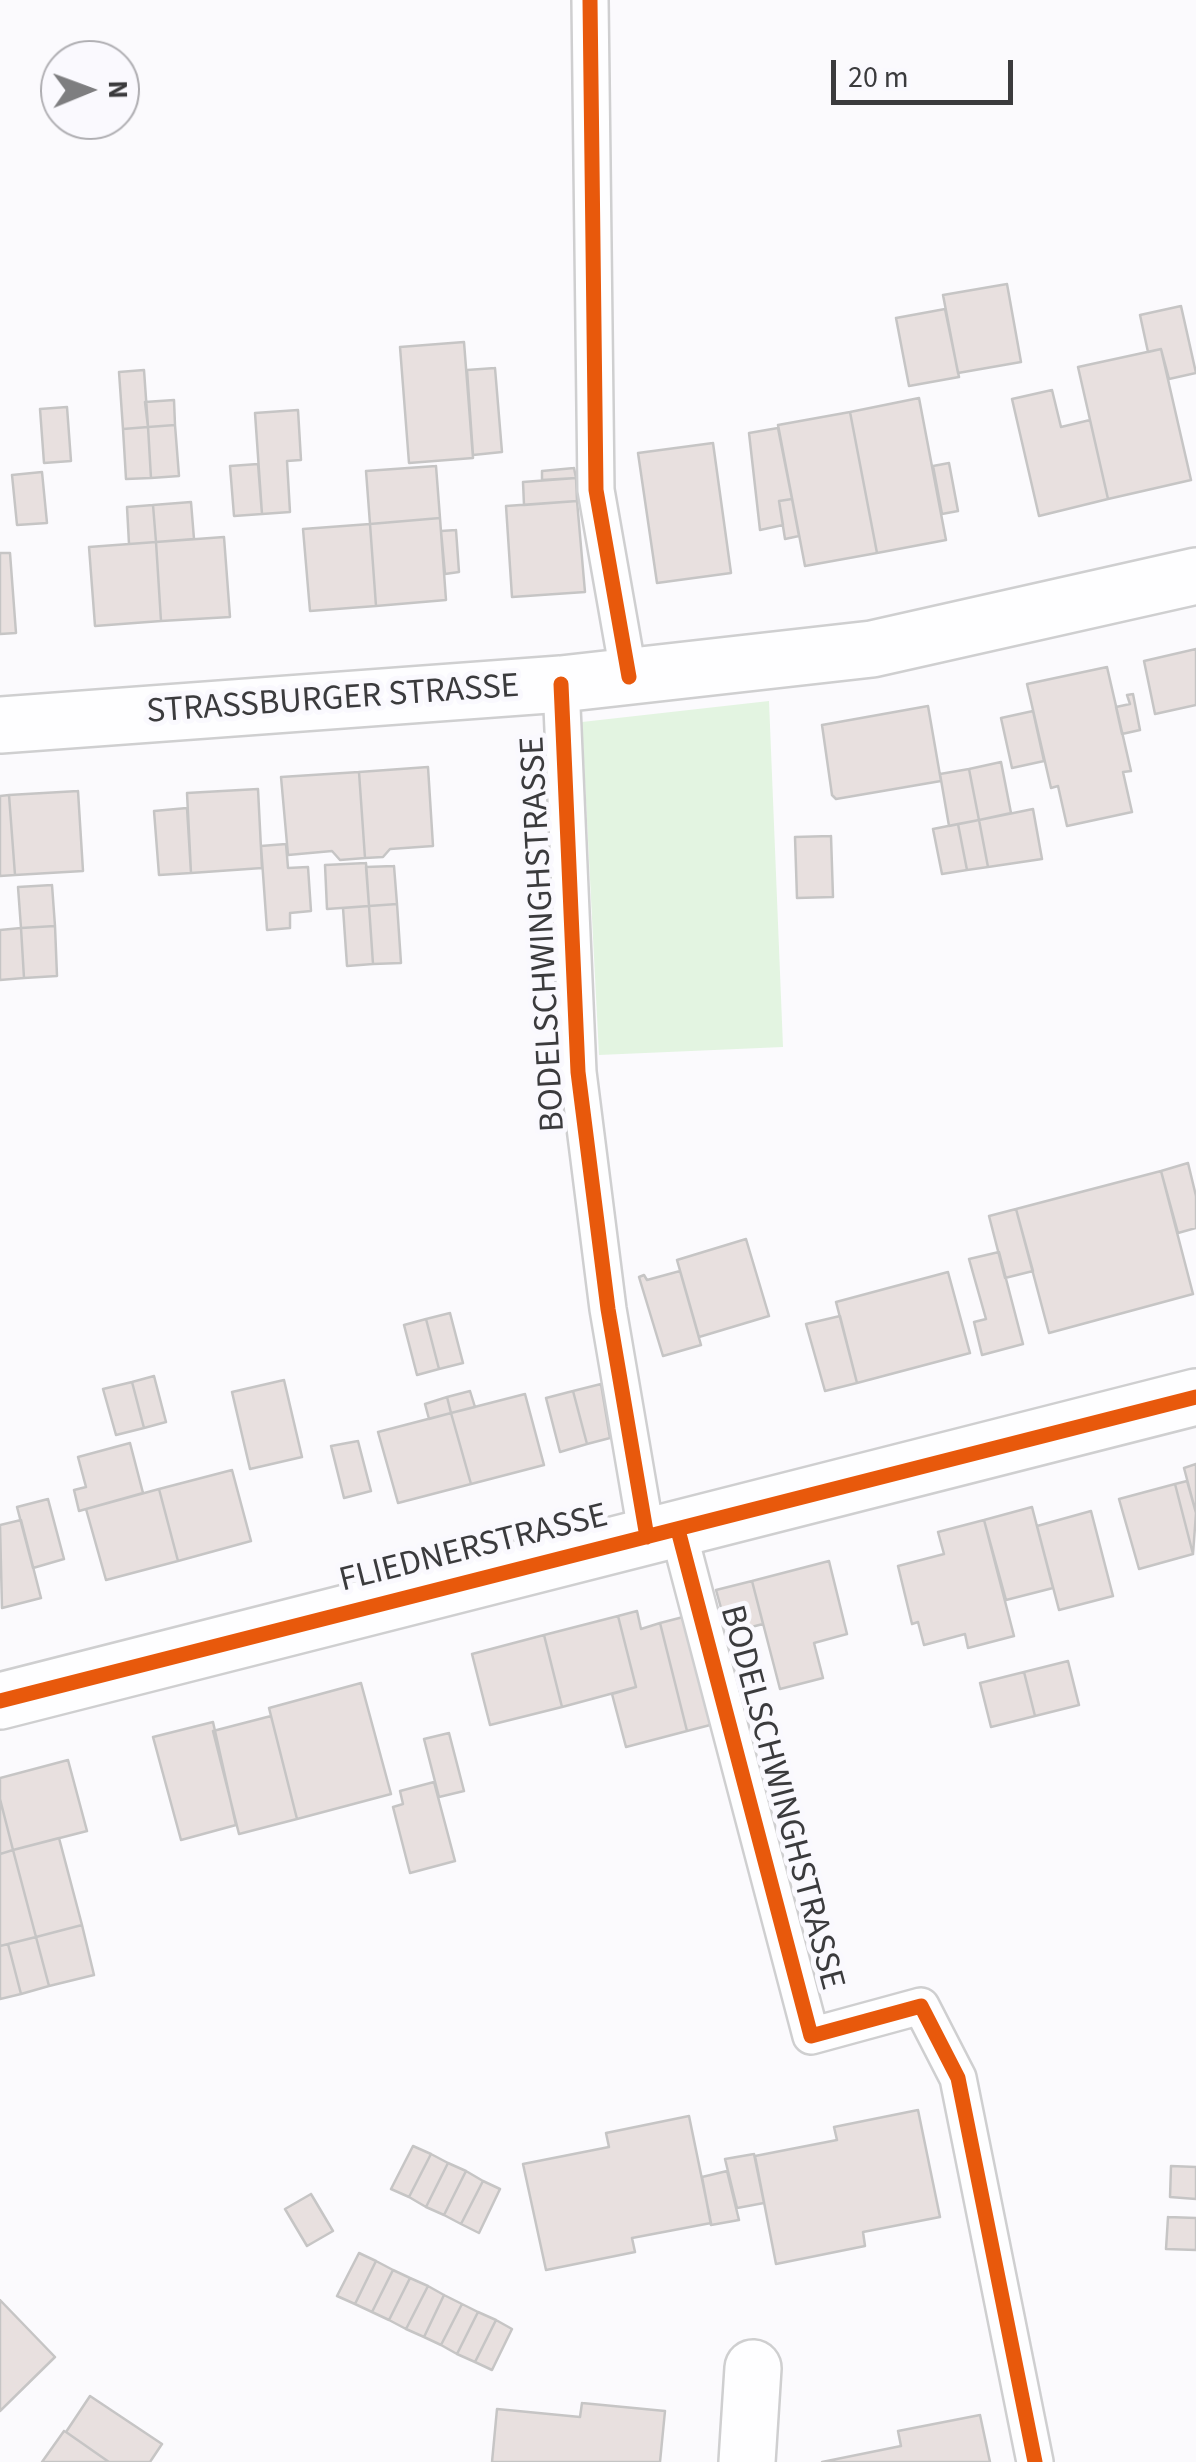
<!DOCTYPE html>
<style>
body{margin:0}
#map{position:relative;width:1196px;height:2462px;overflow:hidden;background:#fbfafd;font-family:"Source Sans 3",sans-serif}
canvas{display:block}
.north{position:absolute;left:40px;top:40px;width:100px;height:100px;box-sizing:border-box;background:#faf9fe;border:2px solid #aeadb1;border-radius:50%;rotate:89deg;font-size:28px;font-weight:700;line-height:40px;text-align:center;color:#3b3b3d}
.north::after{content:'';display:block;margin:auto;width:35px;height:45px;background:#7e7e80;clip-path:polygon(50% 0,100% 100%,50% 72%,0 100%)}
.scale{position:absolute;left:831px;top:60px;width:182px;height:45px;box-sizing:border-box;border:5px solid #3b3b3d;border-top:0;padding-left:12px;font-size:30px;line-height:35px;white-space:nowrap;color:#3b3b3d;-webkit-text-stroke:8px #faf9fe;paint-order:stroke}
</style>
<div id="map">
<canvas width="1196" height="2462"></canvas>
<div class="north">N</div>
<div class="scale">20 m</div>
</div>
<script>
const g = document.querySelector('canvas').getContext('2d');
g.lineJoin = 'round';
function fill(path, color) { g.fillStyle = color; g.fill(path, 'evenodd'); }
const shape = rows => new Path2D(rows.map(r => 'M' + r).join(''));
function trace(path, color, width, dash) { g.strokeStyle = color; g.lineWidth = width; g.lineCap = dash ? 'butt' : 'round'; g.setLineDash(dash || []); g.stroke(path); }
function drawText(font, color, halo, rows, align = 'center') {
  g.font = font + ' "Source Sans 3",sans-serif'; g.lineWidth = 10; g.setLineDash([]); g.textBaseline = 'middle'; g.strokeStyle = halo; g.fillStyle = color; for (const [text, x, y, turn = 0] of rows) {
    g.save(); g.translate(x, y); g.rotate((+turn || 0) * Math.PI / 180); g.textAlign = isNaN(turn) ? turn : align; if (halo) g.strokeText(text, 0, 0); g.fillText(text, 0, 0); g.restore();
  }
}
fill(shape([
 [769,701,783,1047,599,1055,582,722]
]), '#e3f4e1');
const building = shape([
 [1007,284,1021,362,958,373,943,295,1007,284],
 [1181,306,1196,373,1169,379,1161,349,1148,352,1140,315,1181,306],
 [945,309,959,377,909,386,896,318,945,309],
 [464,342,473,458,409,463,400,347,464,342],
 [1161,349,1191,480,1108,499,1078,367,1161,349],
 [495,368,502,452,473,455,467,370,495,368],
 [144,370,148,427,123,429,119,372,144,370],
 [1052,390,1061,427,1090,420,1108,499,1039,516,1012,399,1052,390],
 [919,398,946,540,877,553,850,412,919,398],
 [174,400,175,425,148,427,145,402,174,400],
 [67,407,71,461,44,463,40,409,67,407],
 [298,410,301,460,287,461,290,512,262,514,255,413,298,410],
 [850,412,877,553,805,566,778,425,850,412],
 [175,425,179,476,151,478,148,427,175,425],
 [148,427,151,478,126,479,123,429,148,427],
 [778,428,792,499,779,501,783,525,760,530,749,433,778,428],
 [713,443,731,573,657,583,638,453,713,443],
 [949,463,958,511,942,514,933,466,949,463],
 [258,464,262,514,234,516,230,466,258,464],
 [436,466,440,518,370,524,366,471,436,466],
 [574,468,576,478,542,480,542,471,574,468],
 [42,472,47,523,17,525,12,475,42,472],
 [576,478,577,501,524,505,523,482,576,478],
 [792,499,799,536,785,539,779,501,792,499],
 [577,501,585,592,512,597,506,506,577,501],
 [191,502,194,539,156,542,153,505,191,502],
 [153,505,156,542,129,544,127,507,153,505],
 [440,518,446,600,376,606,370,524,440,518],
 [370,524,376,606,310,611,303,529,370,524],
 [456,530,459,572,445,574,441,531,456,530],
 [224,537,230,617,161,621,156,542,224,537],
 [156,542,161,621,95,626,89,547,156,542],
 [0,553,10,553,16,633,0,634,0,553],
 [1196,649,1196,705,1155,714,1144,661,1196,649],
 [1107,667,1131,771,1123,772,1132,812,1067,826,1058,786,1051,788,1027,684,1107,667],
 [1133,694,1140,730,1122,734,1116,707,1130,704,1127,695,1133,694],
 [928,706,941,781,836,799,832,795,822,725,928,706],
 [1033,711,1044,761,1012,768,1001,718,1033,711],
 [1001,762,1011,813,979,820,969,769,1001,762],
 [428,767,433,846,390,849,383,857,365,858,359,772,428,767],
 [969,769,979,820,949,826,940,774,969,769],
 [359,772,365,858,340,860,332,851,288,855,281,777,359,772],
 [258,789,262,868,191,873,187,793,258,789],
 [78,791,83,871,15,875,9,795,78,791],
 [9,795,15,875,0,876,0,796,9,795],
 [187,808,191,873,159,875,154,811,187,808],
 [1033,809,1042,859,988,867,979,820,1033,809],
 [979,820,988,867,967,870,958,824,979,820],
 [958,824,967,870,942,874,933,829,958,824],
 [831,836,833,897,797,898,795,837,831,836],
 [286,844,288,868,308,867,311,911,290,913,290,928,267,930,261,846,286,844],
 [366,863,369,906,327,909,325,865,366,863],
 [394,866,397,904,369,906,366,867,394,866],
 [52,885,55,926,21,928,18,887,52,885],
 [397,904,401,963,373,964,369,906,397,904],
 [369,906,373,964,347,966,343,908,369,906],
 [55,926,57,976,24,978,21,928,55,926],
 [21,928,24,978,0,980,0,930,21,928],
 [1188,1163,1196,1196,1196,1228,1178,1233,1161,1171,1188,1163],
 [1161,1171,1193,1294,1049,1333,1016,1209,1161,1171],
 [1016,1209,1033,1271,1005,1278,989,1216,1016,1209],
 [746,1239,769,1316,699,1337,677,1260,746,1239],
 [999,1252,1023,1344,982,1355,974,1322,986,1319,969,1259,999,1252],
 [680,1271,701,1345,663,1356,639,1277,644,1275,647,1280,680,1271],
 [948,1272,970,1353,857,1383,836,1302,948,1272],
 [450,1313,463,1363,439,1369,426,1319,450,1313],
 [840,1316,857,1383,825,1391,806,1324,840,1316],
 [426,1319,439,1369,417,1375,404,1325,426,1319],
 [154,1376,166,1422,144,1428,132,1382,154,1376],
 [284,1380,302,1457,250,1469,232,1392,284,1380],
 [132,1382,144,1428,116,1435,103,1389,132,1382],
 [601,1384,610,1438,587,1444,573,1391,601,1384],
 [470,1391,475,1407,451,1413,447,1397,470,1391],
 [573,1391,587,1444,560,1452,546,1398,573,1391],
 [525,1394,544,1465,471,1484,451,1413,525,1394],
 [447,1397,451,1413,429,1419,425,1404,447,1397],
 [451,1413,471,1484,398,1503,378,1432,451,1413],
 [358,1441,371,1491,344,1498,331,1446,358,1441],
 [130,1443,143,1493,79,1511,74,1490,86,1487,78,1457,130,1443],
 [1196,1464,1196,1513,1184,1468,1196,1464],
 [232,1470,251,1541,178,1561,159,1489,232,1470],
 [1187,1481,1196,1513,1193,1554,1175,1484,1187,1481],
 [1175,1484,1193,1554,1139,1569,1119,1499,1175,1484],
 [159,1489,178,1561,106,1580,86,1509,159,1489],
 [48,1499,64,1559,33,1568,17,1507,48,1499],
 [1032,1507,1053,1588,1006,1600,984,1520,1032,1507],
 [1091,1511,1113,1596,1059,1610,1037,1526,1091,1511],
 [21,1520,41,1598,2,1608,0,1525,21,1520],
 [984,1520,1014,1636,968,1648,965,1634,924,1645,918,1622,912,1624,898,1566,944,1554,938,1532,984,1520],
 [829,1561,847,1634,814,1643,823,1678,780,1689,752,1581,829,1561],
 [752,1581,763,1624,728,1633,716,1590,752,1581],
 [637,1611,641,1629,660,1623,687,1731,626,1747,612,1694,636,1687,618,1616,637,1611],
 [618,1616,636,1687,562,1707,544,1635,618,1616],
 [687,1616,714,1724,687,1731,660,1623,687,1616],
 [544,1635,562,1707,490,1725,472,1654,544,1635],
 [1068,1661,1079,1705,1035,1716,1024,1672,1068,1661],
 [1024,1672,1035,1716,991,1727,980,1683,1024,1672],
 [361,1683,391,1794,297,1819,269,1708,361,1683],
 [271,1716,297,1819,239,1834,213,1731,271,1716],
 [213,1722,236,1825,181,1840,153,1737,213,1722],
 [449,1733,464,1791,439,1797,424,1739,449,1733],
 [68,1760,87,1831,13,1850,0,1799,0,1778,68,1760],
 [434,1782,455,1861,410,1873,393,1807,403,1804,400,1791,434,1782],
 [0,1799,13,1850,0,1854,0,1799],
 [59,1838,82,1925,36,1937,13,1850,59,1838],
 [13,1850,36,1937,0,1946,0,1854,13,1850],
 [82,1925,94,1975,49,1986,36,1937,82,1925],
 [36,1937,49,1986,21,1994,8,1944,36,1937],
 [8,1944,21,1994,0,1999,0,1946,8,1944],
 [918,2110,940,2217,863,2232,865,2246,776,2264,755,2156,837,2140,834,2127,918,2110],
 [689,2116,711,2223,632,2238,635,2252,546,2270,523,2164,609,2147,606,2133,689,2116],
 [413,2146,431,2154,409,2197,391,2189,413,2146],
 [431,2154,448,2163,426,2207,409,2197,431,2154],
 [754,2154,764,2203,737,2208,725,2159,754,2154],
 [448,2163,466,2171,444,2215,426,2207,448,2163],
 [1171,2166,1196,2167,1196,2199,1170,2197,1171,2166],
 [466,2171,483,2181,461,2224,444,2215,466,2171],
 [727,2171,739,2220,711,2225,702,2177,727,2171],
 [483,2181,500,2189,479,2233,461,2224,483,2181],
 [311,2194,333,2231,307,2246,285,2209,311,2194],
 [1168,2217,1196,2218,1196,2250,1166,2249,1168,2217],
 [359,2253,376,2261,355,2304,337,2296,359,2253],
 [376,2261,393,2270,372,2312,355,2304,376,2261],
 [393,2270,410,2278,389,2320,372,2312,393,2270],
 [410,2278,428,2286,406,2329,389,2320,410,2278],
 [428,2286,444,2295,424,2337,406,2329,428,2286],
 [444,2295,462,2304,441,2345,424,2337,444,2295],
 [0,2300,55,2357,0,2411,0,2300],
 [462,2304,478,2312,457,2354,441,2345,462,2304],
 [478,2312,496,2320,475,2362,457,2354,478,2312],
 [496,2320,512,2329,492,2370,475,2362,496,2320],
 [90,2396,162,2444,150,2462,109,2462,66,2432,90,2396],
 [582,2403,665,2411,660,2462,492,2462,497,2409,580,2417,582,2403],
 [980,2415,990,2462,822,2462,901,2446,898,2431,980,2415],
 [64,2431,66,2432,109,2462,42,2462,64,2431]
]);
fill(building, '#e8e0df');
trace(building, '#c6c5c5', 2.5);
const service = shape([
 [590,0,596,490,629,677],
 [561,684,578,1072,608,1309,647,1537],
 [678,1530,811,2036,921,2006,958,2078,1035,2462]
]);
const minor = shape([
 [0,725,561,684,872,649,1196,576],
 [0,1701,1196,1397],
 [747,2462,753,2368]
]);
trace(service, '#cfcfd0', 40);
trace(minor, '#cfcfd0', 60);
trace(service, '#fefeff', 35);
trace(minor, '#fefeff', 55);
trace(shape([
 [590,0,596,490,629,677],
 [561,684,578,1072,608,1309,647,1537],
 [678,1530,811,2036,921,2006,958,2078,1035,2462],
 [0,1701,1196,1397]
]), '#e8590c', 15);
drawText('35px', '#3b3b3d', '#faf9fe', [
 ["STRASSBURGER STRASSE",333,701,-4],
 ["BODELSCHWINGHSTRASSE",545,934,-93],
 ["FLIEDNERSTRASSE",474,1550,-14],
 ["BODELSCHWINGHSTRASSE",780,1798,75]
]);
</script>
